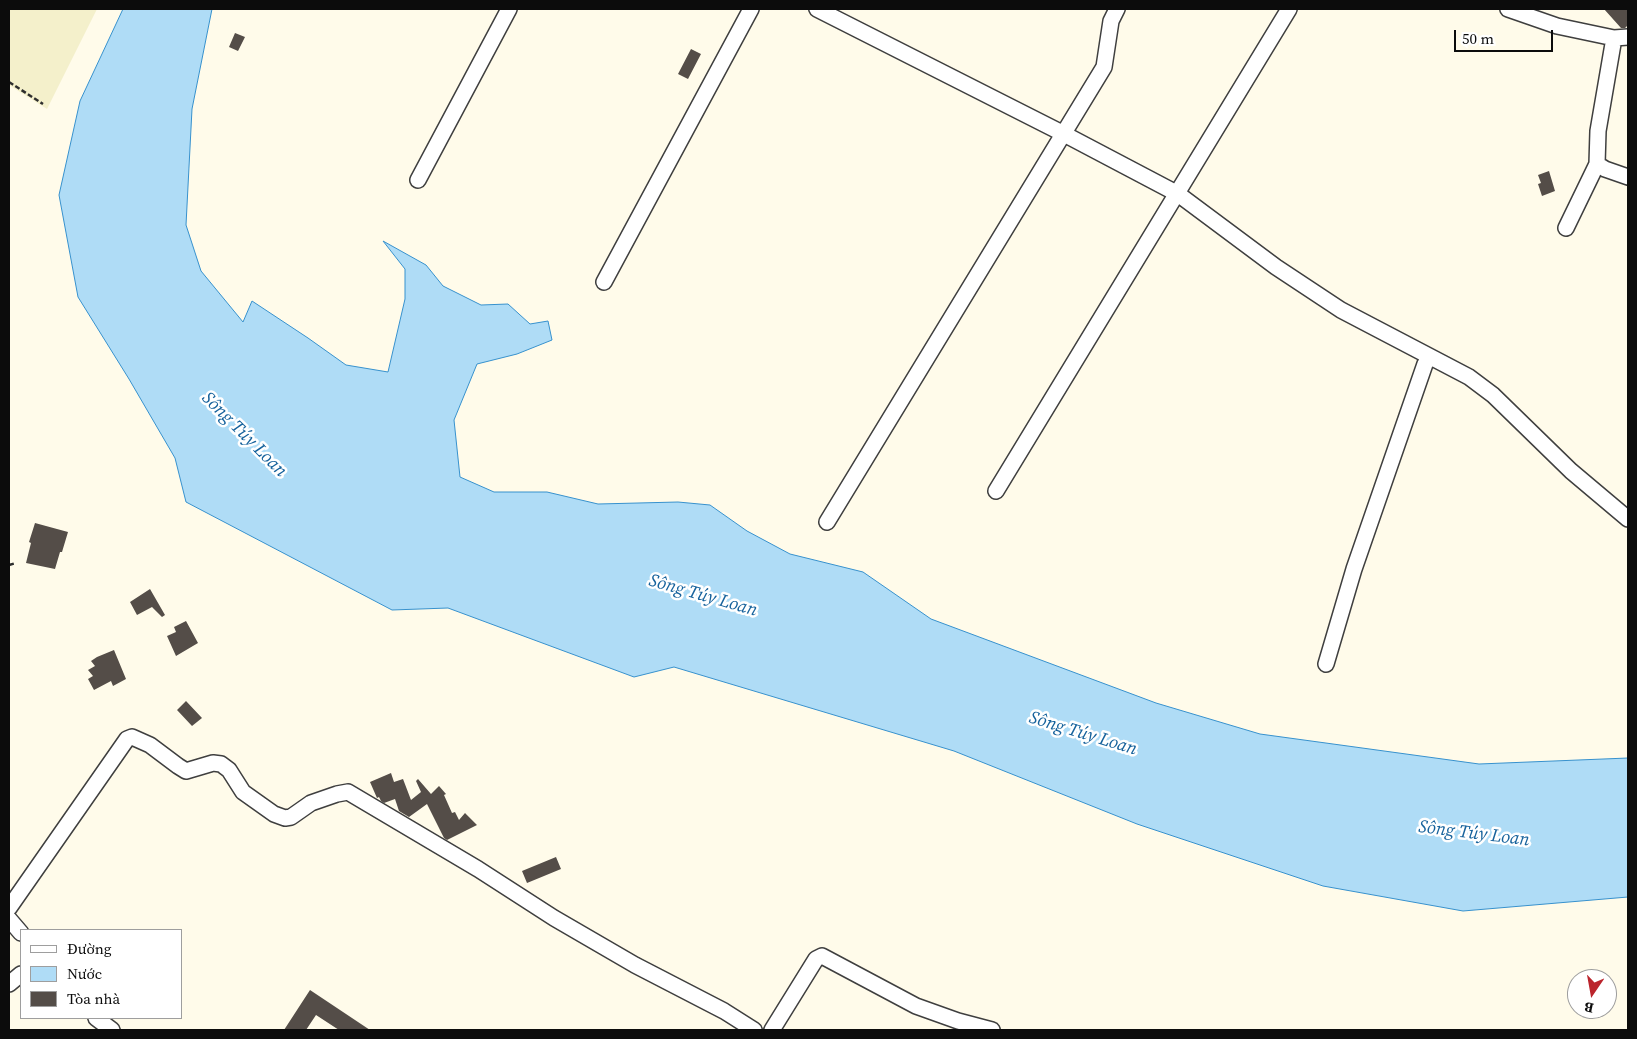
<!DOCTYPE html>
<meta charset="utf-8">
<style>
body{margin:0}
#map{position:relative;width:1637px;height:1039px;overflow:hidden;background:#fffbea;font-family:"Source Serif 4",serif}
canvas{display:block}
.frame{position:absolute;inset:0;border:10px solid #0c0c0c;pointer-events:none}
.legend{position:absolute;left:20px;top:929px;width:162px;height:90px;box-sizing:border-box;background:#fff;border:1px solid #9e9e9e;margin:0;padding:6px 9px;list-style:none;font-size:15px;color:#0c0c0c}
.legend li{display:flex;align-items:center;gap:10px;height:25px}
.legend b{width:25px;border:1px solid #9e9e9e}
.north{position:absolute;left:1567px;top:969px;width:50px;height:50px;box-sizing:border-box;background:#fff;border:1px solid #9e9e9e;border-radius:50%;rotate:192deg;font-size:14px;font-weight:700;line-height:20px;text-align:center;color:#0c0c0c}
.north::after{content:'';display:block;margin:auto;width:18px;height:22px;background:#bb242c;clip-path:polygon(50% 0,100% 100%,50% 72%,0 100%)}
.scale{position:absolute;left:1454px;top:30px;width:99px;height:22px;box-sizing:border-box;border:2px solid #0c0c0c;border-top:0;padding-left:6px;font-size:15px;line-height:18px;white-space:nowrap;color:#0c0c0c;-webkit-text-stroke:4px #fff;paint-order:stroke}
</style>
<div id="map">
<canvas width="1637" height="1039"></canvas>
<div class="frame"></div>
<ul class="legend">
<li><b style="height:6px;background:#fff"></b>Đường</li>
<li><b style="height:14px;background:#afdcf6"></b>Nước</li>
<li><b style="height:14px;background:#544d48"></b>Tòa nhà</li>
</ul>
<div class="north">B</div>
<div class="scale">50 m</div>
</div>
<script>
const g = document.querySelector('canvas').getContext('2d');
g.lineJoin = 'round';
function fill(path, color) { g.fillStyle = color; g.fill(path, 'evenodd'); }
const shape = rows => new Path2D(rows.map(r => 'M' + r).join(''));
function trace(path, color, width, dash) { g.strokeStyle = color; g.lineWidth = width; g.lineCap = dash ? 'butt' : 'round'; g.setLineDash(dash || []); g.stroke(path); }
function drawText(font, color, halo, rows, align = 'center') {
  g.font = font + ' "Source Serif 4",serif'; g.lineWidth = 5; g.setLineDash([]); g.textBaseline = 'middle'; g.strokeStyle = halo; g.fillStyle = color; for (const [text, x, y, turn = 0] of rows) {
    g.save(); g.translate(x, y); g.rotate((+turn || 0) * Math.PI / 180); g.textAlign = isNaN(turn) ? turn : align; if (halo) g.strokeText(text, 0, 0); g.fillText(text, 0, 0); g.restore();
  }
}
fill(shape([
 [9,9,97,9,47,109,9,85]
]), '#f4f0cb');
const water = shape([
 [123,9,212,9,192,109,186,225,201,271,243,322,252,301,308,338,346,365,388,372,405,299,405,269,383,241,426,265,443,286,481,305,508,304,530,324,548,321,552,340,517,354,477,364,454,420,460,477,494,492,547,492,598,504,678,502,710,505,747,531,790,554,863,572,931,619,1156,703,1260,734,1479,764,1628,758,1628,897,1463,911,1323,886,1137,824,954,751,674,667,634,677,448,608,392,610,186,502,175,458,129,379,78,297,59,195,80,101,123,9]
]);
fill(water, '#afdcf6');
trace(water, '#3791cd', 1);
fill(shape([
 [1604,9,1628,9,1628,25,1625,28,1621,28],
 [235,33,245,37,238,51,229,47],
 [691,49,701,54,688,79,678,74],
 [1549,171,1555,191,1542,196,1538,184,1541,183,1538,175],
 [35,523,68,532,62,552,60,552,55,569,26,563,31,543,29,542],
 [150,589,165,615,162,617,152,607,137,615,130,602],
 [186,621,198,643,176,656,167,636,176,632,174,627],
 [114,650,126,679,113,686,111,681,94,690,88,679,93,676,88,670,95,666,91,661,97,657],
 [186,701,202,718,192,726,177,710],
 [391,773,394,782,403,779,411,800,421,792,416,781,418,779,431,794,439,786,446,794,444,795,452,813,455,812,459,820,465,813,477,825,447,840,444,838,427,804,409,817,399,811,395,799,384,803,381,801,379,797,377,798,370,782],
 [556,857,561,869,527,883,522,871],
 [310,990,370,1030,339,1030,316,1015,306,1030,284,1030]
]), '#544d48');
const minor = shape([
 [817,9,1064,134,1178,194,1276,267,1341,310,1469,377,1493,395,1571,471,1628,519],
 [1508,9,1557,26,1614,38,1628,37],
 [1597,164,1605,169,1628,177],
 [418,180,509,9],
 [1566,228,1597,164,1598,131,1614,38],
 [604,282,751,9],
 [996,491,1289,9],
 [827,522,1104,67,1111,21,1117,9],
 [1326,664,1354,569,1425,364,1430,357],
 [9,908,127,739,132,737,150,745,178,766,186,771,213,763,221,764,229,770,243,792,274,814,285,818,291,817,311,803,337,794,348,792,478,869,554,918,635,965,724,1011,754,1030],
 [9,919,21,933],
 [9,984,21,974],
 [96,1018,112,1030],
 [772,1030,816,959,822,956,916,1006,958,1021,992,1030]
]);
trace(minor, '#3f3f3f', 18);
trace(shape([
 [9,82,43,104],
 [9,565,16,563]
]), '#2e2e2e', 2.5, [5, 2.5]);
trace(minor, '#fff', 15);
drawText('italic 18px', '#16629c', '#fff', [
 ["Sông Túy Loan",244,435,45],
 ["Sông Túy Loan",703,596,16],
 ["Sông Túy Loan",1083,734,17],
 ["Sông Túy Loan",1474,834,7]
]);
</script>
